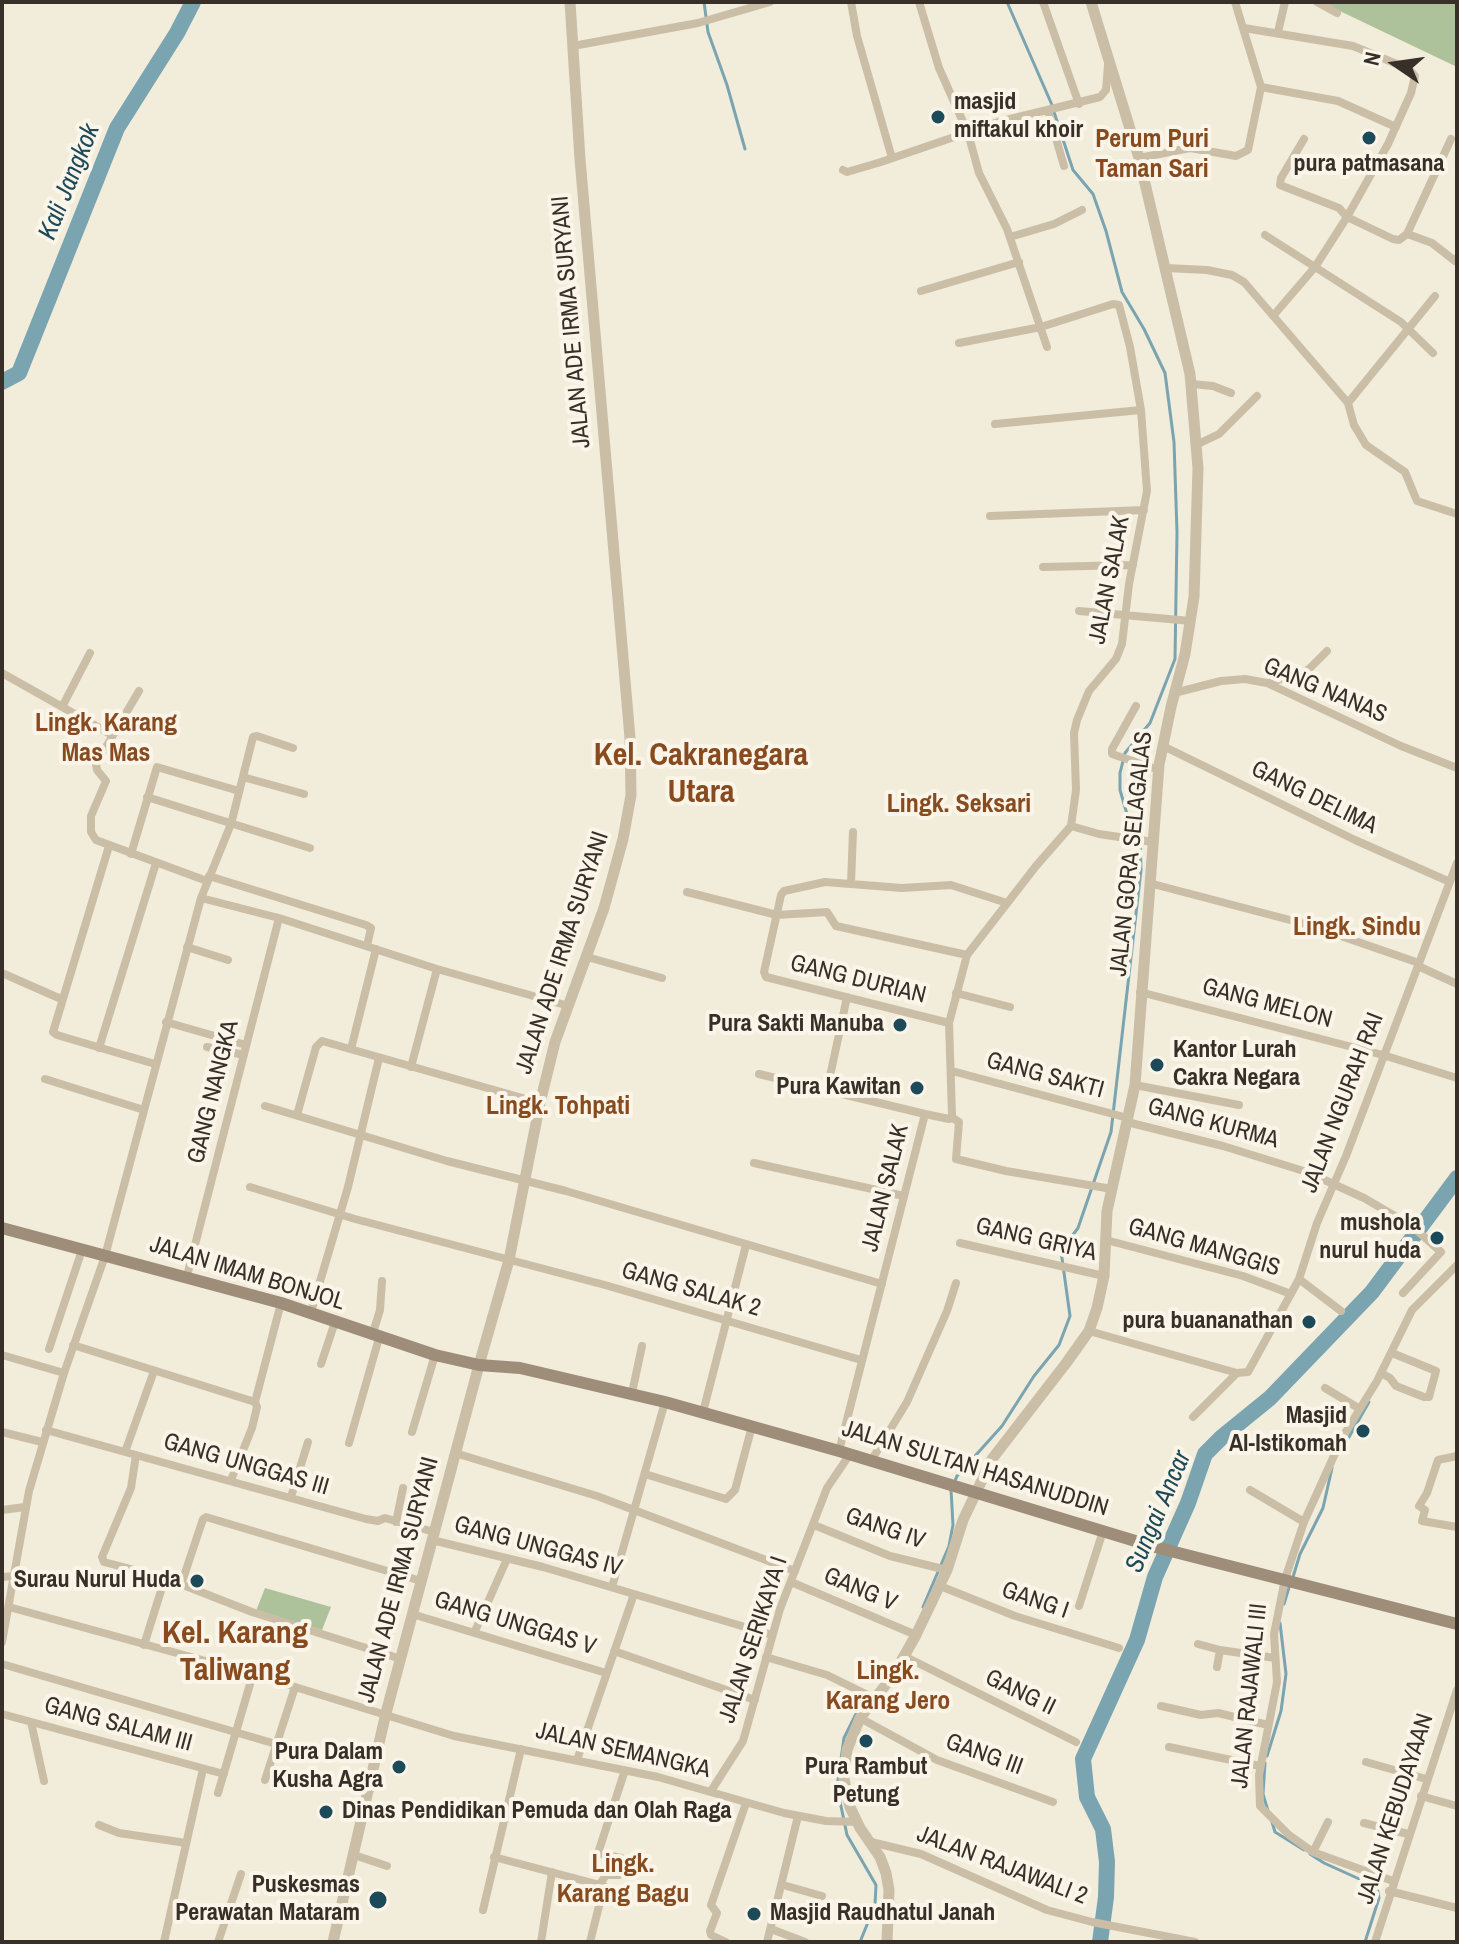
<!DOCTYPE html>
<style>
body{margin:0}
#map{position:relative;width:1459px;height:1944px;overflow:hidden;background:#f2ecdb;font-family:"Archivo Narrow",sans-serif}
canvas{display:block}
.frame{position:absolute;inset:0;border:4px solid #372f28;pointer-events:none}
.north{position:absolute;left:1355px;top:24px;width:80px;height:80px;-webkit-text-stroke:6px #faf5e8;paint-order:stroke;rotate:283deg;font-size:22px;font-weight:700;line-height:32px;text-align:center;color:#372f28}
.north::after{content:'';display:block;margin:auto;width:28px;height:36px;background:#372f28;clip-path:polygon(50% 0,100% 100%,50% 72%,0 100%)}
</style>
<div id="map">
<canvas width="1459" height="1944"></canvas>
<div class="frame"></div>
<div class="north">N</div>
</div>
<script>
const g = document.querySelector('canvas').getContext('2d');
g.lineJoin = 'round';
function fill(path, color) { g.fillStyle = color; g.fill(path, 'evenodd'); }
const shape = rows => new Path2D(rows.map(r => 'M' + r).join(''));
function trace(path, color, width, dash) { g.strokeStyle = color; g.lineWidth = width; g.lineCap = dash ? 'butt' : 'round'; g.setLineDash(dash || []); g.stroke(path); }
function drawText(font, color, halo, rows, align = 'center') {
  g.font = font + ' "Archivo Narrow",sans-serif'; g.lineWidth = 8; g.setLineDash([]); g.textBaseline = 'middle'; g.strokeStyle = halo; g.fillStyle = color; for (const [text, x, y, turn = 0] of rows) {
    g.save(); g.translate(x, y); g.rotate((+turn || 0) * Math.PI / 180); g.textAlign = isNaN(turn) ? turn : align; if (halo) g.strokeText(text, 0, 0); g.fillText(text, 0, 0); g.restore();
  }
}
fill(shape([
 [1321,2,1457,2,1457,67],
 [265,1588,331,1607,322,1630,256,1611]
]), '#adc29b');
trace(shape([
 [704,2,708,32,727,85,745,149],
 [1007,2,1052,105],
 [1341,1451,1369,1402],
 [954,1483,957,1476,1002,1426,1034,1376,1059,1345,1070,1316,1061,1251,1078,1228,1111,1132,1141,870,1140,838,1129,821,1120,790,1120,773,1125,753,1150,723,1175,659,1177,532,1174,442,1165,373,1144,329,1122,292,1106,231,1093,194,1073,170,1054,112],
 [1293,1577,1300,1554,1323,1508,1332,1468],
 [1284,1604,1290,1584],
 [923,1607,949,1546,953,1525,951,1490],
 [1267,1756,1281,1711,1286,1674,1280,1623],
 [1265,1763,1263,1794,1268,1811],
 [1272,1822,1275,1832,1304,1850],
 [1310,1854,1324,1863,1377,1887,1379,1898,1365,1942],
 [860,1942,875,1905,876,1885,847,1835,837,1787,844,1738,858,1710,866,1702]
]), '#79a4b0', 3);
trace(shape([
 [2,382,19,373,117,128,177,33,193,2],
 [1100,1942,1106,1897,1107,1862,1103,1829,1087,1797,1083,1759,1137,1640,1155,1577,1188,1503,1205,1454,1222,1437,1270,1398,1372,1292,1457,1178]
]), '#79a4b0', 16);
trace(shape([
 [851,2,857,36,892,158],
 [919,2,939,68,968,133,979,173,1007,229,1047,347],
 [1043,2,1079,104],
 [1317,2,1337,13],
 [1244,28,1353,46,1409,69,1415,76,1411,93,1388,144,1347,217,1315,267,1273,316],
 [1278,32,1285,2],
 [573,46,698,23,770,2],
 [1261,87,1338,101,1396,127],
 [1048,111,1064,166],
 [1304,139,1281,178,1280,185,1339,208,1347,217,1393,239,1399,240,1407,234,1413,236,1432,243,1455,261,1457,258],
 [1139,158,1190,148,1236,156,1248,150,1261,87,1235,2],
 [843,170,847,172,881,162,998,122,1100,97,1106,90,1108,65],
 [1407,234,1451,139],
 [1265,235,1401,322,1433,353],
 [1010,237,1054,224,1082,210],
 [1166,268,1207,270,1232,275,1244,282,1348,403,1354,425,1366,445,1405,472,1417,501,1457,514],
 [921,291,1019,262],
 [1192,384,1213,386,1231,393],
 [1348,403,1435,296],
 [995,424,1141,410],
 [1198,444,1219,434,1257,396],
 [990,516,1144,510],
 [1043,567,1133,565],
 [1079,611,1191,621],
 [2,673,112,735],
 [1267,683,1301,674,1310,668,1327,651],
 [139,691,96,764,97,770,106,781,91,816,91,832,96,840,207,881],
 [1174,693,1221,681,1245,679,1267,683,1401,746,1457,768],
 [1136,706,1112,749,1112,754,1159,770],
 [62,707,90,653],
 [1163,746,1355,840,1450,882],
 [243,777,304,794],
 [147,797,310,848],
 [1071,826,1099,834,1153,842],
 [109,846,53,1032,57,1035,155,1064],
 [131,854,157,767,239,791],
 [209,876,366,925,371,928,367,946],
 [851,883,853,832],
 [1149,883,1309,925,1419,963],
 [687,892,777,915,827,912,836,926,967,955],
 [201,898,279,918,437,969,569,1006],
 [187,947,228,960],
 [587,957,662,978],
 [1418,966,1457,984],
 [2,973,61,999],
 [1140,992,1383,1055,1457,1078],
 [956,993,1010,1007],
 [166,1022,246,1045],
 [949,1023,766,977,764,972,781,895,784,891,825,882,902,888,951,885,1007,903],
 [207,1047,244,1055],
 [99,1048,156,863],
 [351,1049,376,949],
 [411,1067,437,969],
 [952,1071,1128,1118],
 [759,1074,925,1114],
 [45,1079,144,1110],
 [1135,1085,1239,1105],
 [827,1090,847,997],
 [265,1106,447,1161,566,1191,882,1284],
 [297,1115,316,1047,322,1041,540,1103],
 [951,1117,959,1122,956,1159,1006,1171,1112,1189],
 [1127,1122,1223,1146,1307,1172,1364,1198,1412,1226,1441,1252,1403,1293],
 [754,1163,904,1196],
 [250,1187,355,1219,605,1285,861,1360],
 [1106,1240,1243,1276,1291,1294],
 [960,1243,1104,1276],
 [187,1276,279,918],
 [1299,1279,1341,1311],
 [311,1312,348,1187,379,1058],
 [1089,1331,1237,1373],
 [372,1336,380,1310,382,1281],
 [73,1345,255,1402],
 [49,1349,82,1250],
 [2,1355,64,1373],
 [321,1364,335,1322],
 [1381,1373,1390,1378,1396,1386,1424,1397,1429,1397,1436,1371,1392,1353],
 [1325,1388,1360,1409],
 [632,1393,642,1346],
 [703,1412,746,1245],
 [1193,1417,1237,1373,1248,1372,1299,1279,1317,1223,1346,1156,1457,863],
 [46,1430,366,1519,378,1521,385,1518,434,1532],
 [2,1432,42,1442],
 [412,1432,435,1355],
 [349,1443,379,1338],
 [839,1451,925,1114,949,1119,952,1115,949,1023,967,955,1036,866,1071,826,1076,790,1074,733,1077,720,1089,691,1116,659,1122,644,1129,584,1147,491,1141,410,1130,347,1119,305,1113,304,1041,327,959,343],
 [125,1452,154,1371],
 [455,1453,597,1496,795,1571],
 [136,1455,131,1488,102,1557,104,1562,165,1578,252,1612,401,1659],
 [1457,1456,1438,1460,1427,1493,1419,1506,1425,1510,1422,1521,1457,1527],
 [871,1461,907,1402,947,1311,956,1283],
 [645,1474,726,1499,735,1490,752,1426],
 [231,1480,252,1428,257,1407,255,1402,281,1303],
 [1250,1490,1304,1522],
 [291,1497,308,1442],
 [2,1510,25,1507],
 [396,1522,403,1488],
 [814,1525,890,1556,947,1570],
 [432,1540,543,1567,772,1635],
 [2,1577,15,1576],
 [791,1582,916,1635],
 [181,1585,203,1519,206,1517,421,1581],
 [940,1586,1015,1616,1119,1648],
 [612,1587,665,1402],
 [1079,1606,1103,1531],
 [9,1607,253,1674,454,1736,658,1777,784,1813,826,1821,857,1822],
 [412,1614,606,1673],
 [475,1631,507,1559],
 [2,1642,29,1491,64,1373,105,1256,201,898,231,824,253,737,257,736,293,748],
 [1198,1644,1220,1650,1275,1658],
 [144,1645,165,1578],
 [614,1651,755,1700],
 [766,1657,827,1675,876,1699],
 [906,1657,1076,1742],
 [2,1664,276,1744],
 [1217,1667,1220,1650],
 [1161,1706,1201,1715,1218,1713,1268,1725],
 [2,1714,224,1774],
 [860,1718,937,1760,1053,1802],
 [31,1722,44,1781],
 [1169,1747,1260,1766],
 [577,1760,634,1594],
 [1366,1762,1426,1779],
 [265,1780,295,1687],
 [711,1791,743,1741,780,1609,827,1488,850,1454],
 [218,1793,253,1674],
 [1421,1796,1457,1806],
 [1364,1823,1408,1834],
 [99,1825,119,1833,186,1843],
 [871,1842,921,1854,1047,1910,1092,1922,1195,1942],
 [1313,1852,1328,1822],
 [354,1855,387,1866],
 [494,1857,604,1886,590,1942],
 [1393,1881,1313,1852,1289,1835,1260,1806,1259,1775,1277,1682,1274,1634,1285,1579,1304,1522,1342,1438,1377,1381,1412,1310,1457,1265],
 [600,1884,606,1875,619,1875,623,1861,621,1858,602,1854,599,1850,625,1770],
 [783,1885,822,1896],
 [1389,1891,1457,1908],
 [483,1910,521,1749],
 [771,1929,805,1942],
 [164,1942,203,1769],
 [218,1942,241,1874],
 [541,1942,552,1872],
 [726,1942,711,1935,710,1931,717,1913,711,1905,746,1803],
 [767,1942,798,1816],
 [1375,1942,1457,1690]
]), '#cbbea7', 8);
trace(shape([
 [333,1942,386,1713,479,1365,509,1260,540,1103,555,1042,604,908,623,839,631,795,630,738,580,159,570,2],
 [887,1942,889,1890,886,1873,880,1857,860,1828,850,1807,844,1779,847,1750,860,1718,894,1674,916,1635,947,1570,963,1520,992,1459,1067,1362,1089,1331,1097,1308,1104,1276,1107,1211,1135,1085,1159,765,1171,707,1185,654,1194,597,1198,468,1190,374,1139,158,1091,2]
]), '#cbbea7', 11);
trace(shape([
 [2,1228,281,1303,435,1355,479,1365,520,1368,665,1402,839,1451,1155,1547,1457,1624]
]), '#9e8d78', 12);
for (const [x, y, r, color] of [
 [938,117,8,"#1c4a59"],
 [1369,138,8,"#1c4a59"],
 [900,1025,8,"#1c4a59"],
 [1157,1065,8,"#1c4a59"],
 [917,1088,8,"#1c4a59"],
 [1437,1238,8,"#1c4a59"],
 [1309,1322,8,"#1c4a59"],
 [1363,1431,8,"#1c4a59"],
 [197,1581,8,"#1c4a59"],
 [866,1741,8,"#1c4a59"],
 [399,1767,8,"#1c4a59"],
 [326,1812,8,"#1c4a59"],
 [378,1900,10,"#1c4a59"],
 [754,1914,8,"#1c4a59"]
]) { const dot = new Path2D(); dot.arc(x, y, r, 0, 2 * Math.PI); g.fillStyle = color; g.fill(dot); trace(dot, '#faf5e8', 3); }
drawText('bold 24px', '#372f28', '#faf5e8', [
 ["masjid",954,103,"left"],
 ["miftakul khoir",954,131,"left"],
 ["pura patmasana",1369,165,"center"],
 ["Pura Sakti Manuba",884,1025],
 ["Kantor Lurah",1173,1051,"left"],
 ["Cakra Negara",1173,1079,"left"],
 ["Pura Kawitan",901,1088],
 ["mushola",1421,1224],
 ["nurul huda",1421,1252],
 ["pura buananathan",1293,1322],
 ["Masjid",1347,1417],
 ["Al-Istikomah",1347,1445],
 ["Surau Nurul Huda",181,1581],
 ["Pura Dalam",383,1753],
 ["Kusha Agra",383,1781],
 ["Pura Rambut",866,1768,"center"],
 ["Petung",866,1796,"center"],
 ["Dinas Pendidikan Pemuda dan Olah Raga",342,1812,"left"],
 ["Puskesmas",360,1886],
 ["Perawatan Mataram",360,1914],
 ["Masjid Raudhatul Janah",770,1914,"left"]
], 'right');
drawText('24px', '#372f28', '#faf5e8', [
 ["JALAN ADE IRMA SURYANI",572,322,-95],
 ["JALAN SALAK",1110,580,-79],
 ["GANG NANAS",1325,691,23],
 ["GANG DELIMA",1314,798,26],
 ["JALAN GORA SELAGALAS",1132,854,-84],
 ["JALAN ADE IRMA SURYANI",563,953,-72],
 ["GANG DURIAN",858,980,14],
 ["GANG MELON",1267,1004,15],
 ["GANG SAKTI",1045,1076,15],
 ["GANG NANGKA",214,1092,-76],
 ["JALAN NGURAH RAI",1343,1103,-69],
 ["GANG KURMA",1213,1124,15],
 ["JALAN SALAK",886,1188,-76],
 ["GANG GRIYA",1036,1240,13],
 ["GANG MANGGIS",1204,1248,16],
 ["JALAN IMAM BONJOL",247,1274,17],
 ["GANG SALAK 2",691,1290,16],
 ["GANG UNGGAS III",246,1465,16],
 ["JALAN SULTAN HASANUDDIN",975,1469,17],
 ["GANG IV",885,1529,19],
 ["GANG UNGGAS IV",538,1547,15],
 ["JALAN ADE IRMA SURYANI",399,1580,-75],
 ["GANG V",860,1590,23],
 ["GANG I",1035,1601,19],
 ["GANG UNGGAS V",515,1624,17],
 ["JALAN SERIKAYA I",754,1640,-72],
 ["GANG II",1020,1693,26],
 ["JALAN RAJAWALI III",1250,1696,-84],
 ["GANG SALAM III",118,1725,15],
 ["JALAN SEMANGKA",623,1751,13],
 ["GANG III",984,1755,20],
 ["JALAN KEBUDAYAAN",1396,1809,-72],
 ["JALAN RAJAWALI 2",1002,1866,21]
]);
drawText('bold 26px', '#874b1f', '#faf5e8', [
 ["Perum Puri",1152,140],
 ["Taman Sari",1152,170],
 ["Lingk. Karang",106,724],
 ["Mas Mas",106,754],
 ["Lingk. Seksari",959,805],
 ["Lingk. Sindu",1357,928],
 ["Lingk. Tohpati",558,1107],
 ["Lingk.",888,1672],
 ["Karang Jero",888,1702],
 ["Lingk.",623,1865],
 ["Karang Bagu",623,1895]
]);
drawText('italic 26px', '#1c4a59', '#faf5e8', [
 ["Kali Jangkok",70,182,-68],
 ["Sungai Ancar",1159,1512,-67]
]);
drawText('bold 32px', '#874b1f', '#faf5e8', [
 ["Kel. Cakranegara",701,756],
 ["Utara",701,793],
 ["Kel. Karang",235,1634],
 ["Taliwang",235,1671]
]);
</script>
